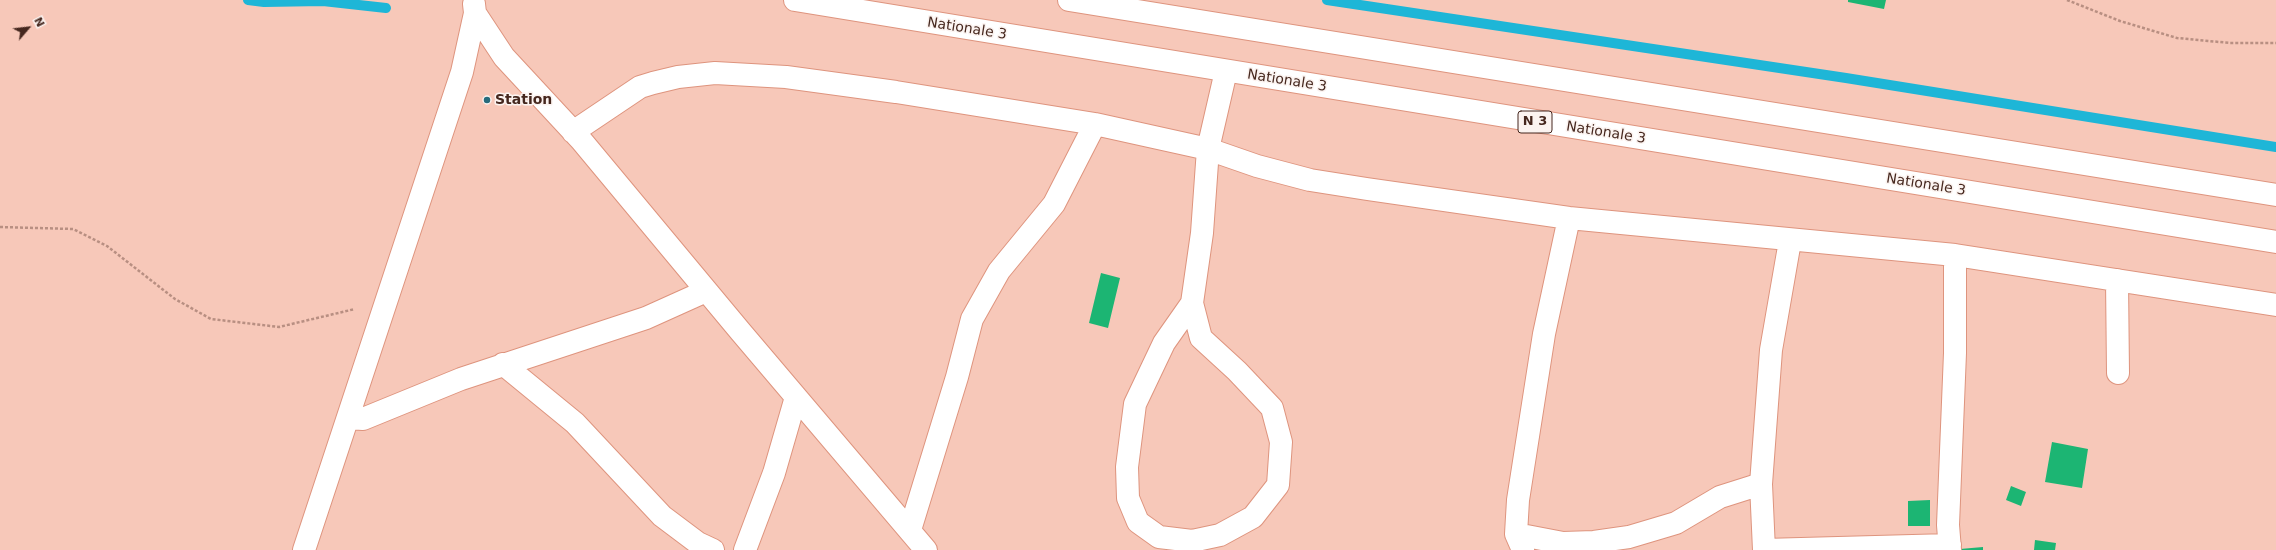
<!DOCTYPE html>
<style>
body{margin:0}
#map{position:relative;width:2276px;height:550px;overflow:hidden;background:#f7c8b9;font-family:"DejaVu Sans",sans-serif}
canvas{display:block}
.north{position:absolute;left:8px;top:8px;width:40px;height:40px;-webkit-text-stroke:3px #fbf3f0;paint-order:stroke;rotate:62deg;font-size:11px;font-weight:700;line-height:16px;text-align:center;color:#45271e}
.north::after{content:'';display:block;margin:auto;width:14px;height:18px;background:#45271e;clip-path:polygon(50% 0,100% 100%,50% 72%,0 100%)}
</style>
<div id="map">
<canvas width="2276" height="550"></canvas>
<div class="north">N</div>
</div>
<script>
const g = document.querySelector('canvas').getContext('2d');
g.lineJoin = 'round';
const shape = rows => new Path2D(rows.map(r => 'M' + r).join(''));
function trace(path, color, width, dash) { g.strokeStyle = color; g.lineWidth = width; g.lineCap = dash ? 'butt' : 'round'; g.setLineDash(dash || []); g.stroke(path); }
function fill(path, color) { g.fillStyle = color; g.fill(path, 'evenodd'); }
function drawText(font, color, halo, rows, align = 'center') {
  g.font = font + ' "DejaVu Sans",sans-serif'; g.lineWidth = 3; g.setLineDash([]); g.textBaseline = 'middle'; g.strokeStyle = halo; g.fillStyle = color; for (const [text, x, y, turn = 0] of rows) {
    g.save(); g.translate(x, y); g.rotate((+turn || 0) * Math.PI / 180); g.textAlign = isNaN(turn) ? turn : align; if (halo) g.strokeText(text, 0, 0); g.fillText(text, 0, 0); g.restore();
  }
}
trace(shape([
 [248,0,264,2,323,1,386,8],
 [1327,0,1846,78,2276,147]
]), '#1eb6d7', 10);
fill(shape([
 [1848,0,1886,0,1884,9,1848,2],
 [1101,273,1120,278,1108,328,1089,323],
 [2052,442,2088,449,2082,488,2045,482],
 [2011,486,2026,492,2021,506,2006,500],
 [1930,500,1930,526,1908,526,1908,501],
 [2035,540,2056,543,2055,550,2034,550],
 [1983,547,1983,550,1960,550,1960,549]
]), '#1cb573');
const minor = shape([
 [475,13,504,57,581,140,740,331,926,550],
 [573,132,640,87,653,83,678,77,715,73,786,77,896,92,1095,124,1208,149,1257,166,1310,180,1367,189,1569,218,1955,255,2276,305],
 [2117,280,2118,373],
 [1192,303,1164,343,1135,404,1127,467,1128,498,1138,522,1159,537,1192,541,1220,535,1253,517,1278,485,1281,442,1272,408,1237,371,1201,338,1192,303,1202,233,1208,149,1226,71],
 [503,364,575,423,662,516,698,543,713,550],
 [348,418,363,419,461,379,646,318,706,291],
 [910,530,957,377,972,319,999,271,1054,204,1095,124],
 [1516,534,1563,543,1594,542,1629,537,1676,523,1720,497,1761,484],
 [304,550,462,72,475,13,474,4],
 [745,550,774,473,796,397],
 [1523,550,1516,534,1518,500,1544,334,1569,218],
 [1764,550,1761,484,1771,350,1790,241],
 [1764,550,1950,545],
 [1950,550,1948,525,1955,353,1955,255]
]);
const major = shape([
 [795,0,2276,242],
 [1069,0,2276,195]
]);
trace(minor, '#de947e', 24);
trace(major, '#de947e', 24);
trace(shape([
 [2067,0,2120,21,2177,38,2230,43,2276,43],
 [0,227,73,229,107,246,175,299,211,319,279,327,355,309]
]), '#b88f82', 2.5, [3, 2]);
trace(minor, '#fff', 22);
trace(major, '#fff', 22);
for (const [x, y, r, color] of [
 [487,100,4,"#276b7c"]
]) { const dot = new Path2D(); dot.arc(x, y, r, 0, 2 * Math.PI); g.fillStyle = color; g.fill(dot); trace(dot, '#fbf3f0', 1.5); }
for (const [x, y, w] of [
 [1535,122,34]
]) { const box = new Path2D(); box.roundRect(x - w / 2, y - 11, w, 22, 3); g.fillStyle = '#fbf3f0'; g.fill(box); trace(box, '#45271e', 1); }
drawText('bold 13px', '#45271e', null, [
 ["N 3",1535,122]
]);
drawText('14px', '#45271e', '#fbf3f0', [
 ["Nationale 3",967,29,9],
 ["Nationale 3",1287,81,9],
 ["Nationale 3",1606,133,9],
 ["Nationale 3",1926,185,9]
]);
drawText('bold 14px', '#45271e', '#fbf3f0', [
 ["Station",495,100]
], 'left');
</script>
